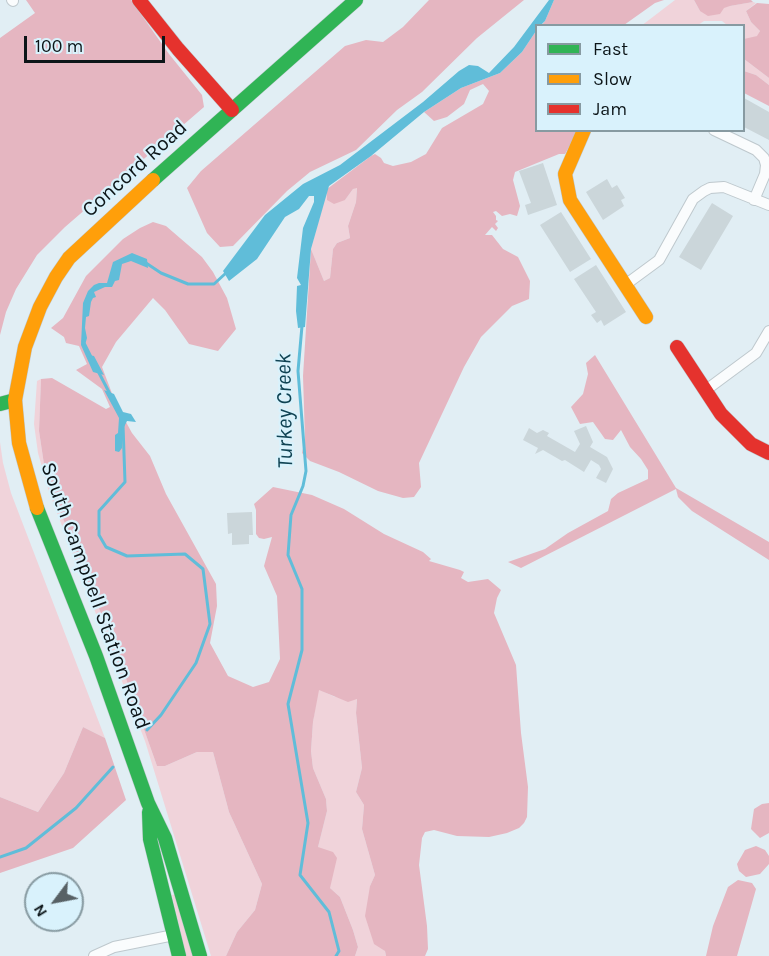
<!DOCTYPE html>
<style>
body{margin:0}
#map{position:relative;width:769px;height:956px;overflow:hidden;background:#e1eef4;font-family:Karla,sans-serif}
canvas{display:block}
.legend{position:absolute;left:535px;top:24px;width:210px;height:108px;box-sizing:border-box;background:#d9f2fc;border:2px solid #879aa1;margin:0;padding:8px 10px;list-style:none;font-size:18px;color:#0c1518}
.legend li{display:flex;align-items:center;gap:12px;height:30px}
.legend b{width:30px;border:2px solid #879aa1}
.north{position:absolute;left:24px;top:872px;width:60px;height:60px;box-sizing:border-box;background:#d9f2fc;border:2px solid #879aa1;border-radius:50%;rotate:238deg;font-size:16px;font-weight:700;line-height:24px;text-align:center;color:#0c1518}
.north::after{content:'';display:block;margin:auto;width:21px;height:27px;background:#576165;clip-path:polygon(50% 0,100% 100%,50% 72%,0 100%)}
.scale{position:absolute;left:24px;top:36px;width:141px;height:27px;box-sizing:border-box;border:3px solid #0c1518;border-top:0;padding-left:8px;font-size:18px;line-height:21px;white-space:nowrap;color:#0c1518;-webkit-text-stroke:4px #d9f2fc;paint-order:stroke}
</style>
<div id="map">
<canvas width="769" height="956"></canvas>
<ul class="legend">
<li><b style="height:8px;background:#30b455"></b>Fast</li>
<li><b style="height:8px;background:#ff9f0a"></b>Slow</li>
<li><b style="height:8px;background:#e5322d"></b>Jam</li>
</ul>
<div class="north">N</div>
<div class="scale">100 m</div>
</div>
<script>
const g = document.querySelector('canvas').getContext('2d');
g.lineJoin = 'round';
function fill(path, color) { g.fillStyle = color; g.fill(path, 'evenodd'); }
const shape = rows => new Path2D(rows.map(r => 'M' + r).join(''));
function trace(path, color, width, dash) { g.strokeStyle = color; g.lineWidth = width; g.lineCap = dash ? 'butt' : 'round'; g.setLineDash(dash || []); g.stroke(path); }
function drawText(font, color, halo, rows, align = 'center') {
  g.font = font + ' Karla,sans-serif'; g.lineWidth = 4.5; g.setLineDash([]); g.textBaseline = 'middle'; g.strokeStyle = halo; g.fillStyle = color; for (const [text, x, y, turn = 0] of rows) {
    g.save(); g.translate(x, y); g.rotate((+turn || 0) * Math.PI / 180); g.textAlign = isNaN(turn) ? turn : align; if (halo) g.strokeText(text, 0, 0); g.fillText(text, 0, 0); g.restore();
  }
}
fill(shape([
 [675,0,694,0,700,11,753,2,756,3,746,11,751,22,760,31,758,36,744,40,744,26,727,25,722,21,704,21,698,25,641,26],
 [744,59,769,78,769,85,756,75,744,71],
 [357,187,356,202,348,226,350,238,337,243,333,249,330,278,324,281,311,249,327,189,327,200,345,200,353,189],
 [41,379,39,431,45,471,54,496,118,656,157,766,165,766,197,752,213,752,229,812,262,884,255,910,237,932,226,956,211,956,145,741,49,492,38,453,34,424,37,381],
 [0,442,3,463,11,493,105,738,83,727,64,773,38,812,0,797],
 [318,689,335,697,357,698,356,713,362,768,356,792,364,805,362,829,375,875,370,886,386,956,355,956,358,947,353,930,340,897,330,888,318,847,327,811,326,799,313,768,311,751,313,722],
 [177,894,194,956,186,956,172,895]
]), '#f0d3da');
fill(shape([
 [26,0,131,0,169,54,202,95,204,107,65,227,37,255,16,289,6,312,0,335,0,38,35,13],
 [429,0,524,0,477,38,422,92,397,110,356,150,310,172,287,191,233,246,220,247,207,233,187,188,201,171,345,46,366,40,383,42,403,27],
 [554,0,664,0,655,3,624,25,541,26,545,21],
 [694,0,751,0,753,2,730,6,724,8,720,14,708,16,700,11],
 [757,3,769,4,769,78,744,59,744,39,757,36,760,31,751,22,746,11],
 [536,31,536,130,578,131,565,154,559,154,515,172,513,180,520,206,517,216,510,214,502,216,496,211,493,212,496,216,496,220,498,221,495,224,498,228,496,231,492,227,485,235,492,235,503,249,518,257,530,281,529,299,512,306,481,337,464,367,419,463,421,487,414,497,403,498,378,491,339,472,310,461,302,453,305,439,303,376,311,249,324,281,330,278,333,249,337,243,350,238,348,226,356,202,357,188,353,189,345,200,334,204,327,200,327,189,371,156,375,154,381,158,384,163,393,166,411,162,426,154,442,128,483,104,489,91,483,84,470,90,464,104,447,117,434,121,424,112,461,88,500,73,522,52],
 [744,71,756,75,769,85,769,106,744,93],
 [153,222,166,226,202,257,213,272,227,298,236,329,218,351,189,344,165,310,153,298,116,342,102,367,116,404,132,433,150,456,166,494,216,584,217,606,210,643,228,676,253,687,269,682,280,659,277,596,264,566,272,537,264,539,259,538,256,534,256,510,254,504,273,487,312,495,344,509,384,534,423,552,431,559,429,561,460,570,464,572,461,578,468,582,488,579,501,590,497,598,494,613,516,665,521,733,528,787,527,817,524,823,519,828,507,833,489,837,457,836,434,830,425,832,422,838,419,865,427,926,428,949,425,956,386,956,385,951,374,944,365,916,370,886,375,875,362,829,364,805,356,792,362,768,356,713,357,699,348,702,319,690,313,722,311,751,313,768,326,799,327,811,318,847,333,852,337,858,330,888,340,897,353,930,358,947,355,956,226,956,237,932,255,910,262,884,229,812,213,752,197,752,165,766,157,766,118,656,54,496,45,471,39,431,41,379,52,378,106,409,110,407,102,389,76,370,87,364,79,346,66,343,64,337,51,328,63,318,86,276,123,239,140,228],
 [595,355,676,488,769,542,769,560,692,511,678,497,676,489,521,568,508,562,545,549,568,533,608,511,611,499,618,493,648,479,648,470,641,459,630,447,621,430,613,440,605,439,593,422,580,424,571,407,583,394,588,374,586,363],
 [83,727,105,738,126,800,73,848,0,873,0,797,38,812,64,773],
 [769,803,769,833,760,838,751,829,754,809,762,804],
 [756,846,765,850,769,856,769,864,760,874,746,877,739,871,737,864,745,850],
 [738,880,752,883,756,889,737,956,706,956,713,926,728,887]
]), '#e5b6c1');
fill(shape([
 [549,0,554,0,545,21,541,25,536,26,536,31,522,52,500,73,461,88,424,112,371,156,329,186,311,249,305,327,298,328,296,311,297,286,301,285,297,278,303,228,314,202,314,196,309,196,299,209,285,217,257,259,229,281,223,271,265,215,303,184,340,165,423,102,459,71,469,65,478,66,489,73,514,47],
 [132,253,147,259,148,268,131,261,122,264,119,280,115,281,112,287,105,287,94,292,96,297,93,298,91,302,89,316,86,317,85,328,87,338,85,345,89,355,94,356,104,375,93,372,81,345,83,303,88,291,94,285,99,283,107,283,113,262],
 [104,390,114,394,123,412,131,414,136,422,127,421,122,431,122,448,119,452,115,451,115,435,118,433,119,418]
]), '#60bdd9');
trace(shape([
 [146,263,161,273,188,284,214,284,226,273],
 [302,326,298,371,306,471,303,486,291,515,288,555,302,589,302,650,288,704,308,823,300,875,329,912,339,951,336,956],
 [83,341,91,357],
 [98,371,110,394],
 [123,425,125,482,99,511,99,535,106,547,127,556,185,554,203,569,210,624,196,663,161,715,147,730],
 [0,857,26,848,76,808,113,767]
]), '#60bdd9', 3);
fill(shape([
 [744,98,769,112,769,140,744,127],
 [543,163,557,205,528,215,525,205,531,203,519,171],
 [607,179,612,188,617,185,625,198,621,200,624,206,603,220,586,192],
 [712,203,733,216,701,270,679,257],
 [561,212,591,259,570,272,540,225],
 [596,265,626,312,604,326,601,320,597,323,591,315,596,312,574,279],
 [586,426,593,442,590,447,607,457,613,469,606,483,596,478,601,469,599,465,591,460,584,472,565,460,562,461,543,450,535,454,538,448,523,440,529,428,537,433,543,430,549,433,547,436,575,452,580,444,574,431],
 [252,512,253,535,249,535,249,544,232,545,232,533,228,534,227,513]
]), '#cbd6da');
const street = shape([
 [12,0,13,1],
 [714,130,756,150,764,158,766,165,765,174,754,200],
 [625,285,659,260,693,199,704,191,710,188,724,187,769,205],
 [706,390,756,353,769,331],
 [94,956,114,947,174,935]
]);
const fast = shape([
 [153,180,356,0],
 [0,404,15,400],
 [37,508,96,656,148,803,165,838,200,956],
 [149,812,150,839,179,956]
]);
const slow = shape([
 [584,130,565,174,570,200,646,317],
 [37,508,19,443,15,400,25,347,40,307,56,277,69,258,153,180]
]);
const jam = shape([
 [139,0,178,49,232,110],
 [677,347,721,414,751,444,769,453]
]);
trace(street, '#bec8cd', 12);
trace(fast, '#bec8cd', 15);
trace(slow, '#bec8cd', 15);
trace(jam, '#bec8cd', 15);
trace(street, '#fafcfd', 10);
trace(fast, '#30b455', 14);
trace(slow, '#ff9f0a', 14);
trace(jam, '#e5322d', 14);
drawText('21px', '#0c1518', '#d9f2fc', [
 ["Concord Road",135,169,-42],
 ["South Campbell Station Road",95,596,70]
]);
drawText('italic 22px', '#104353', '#d9f2fc', [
 ["Turkey Creek",285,411,-91]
]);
</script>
